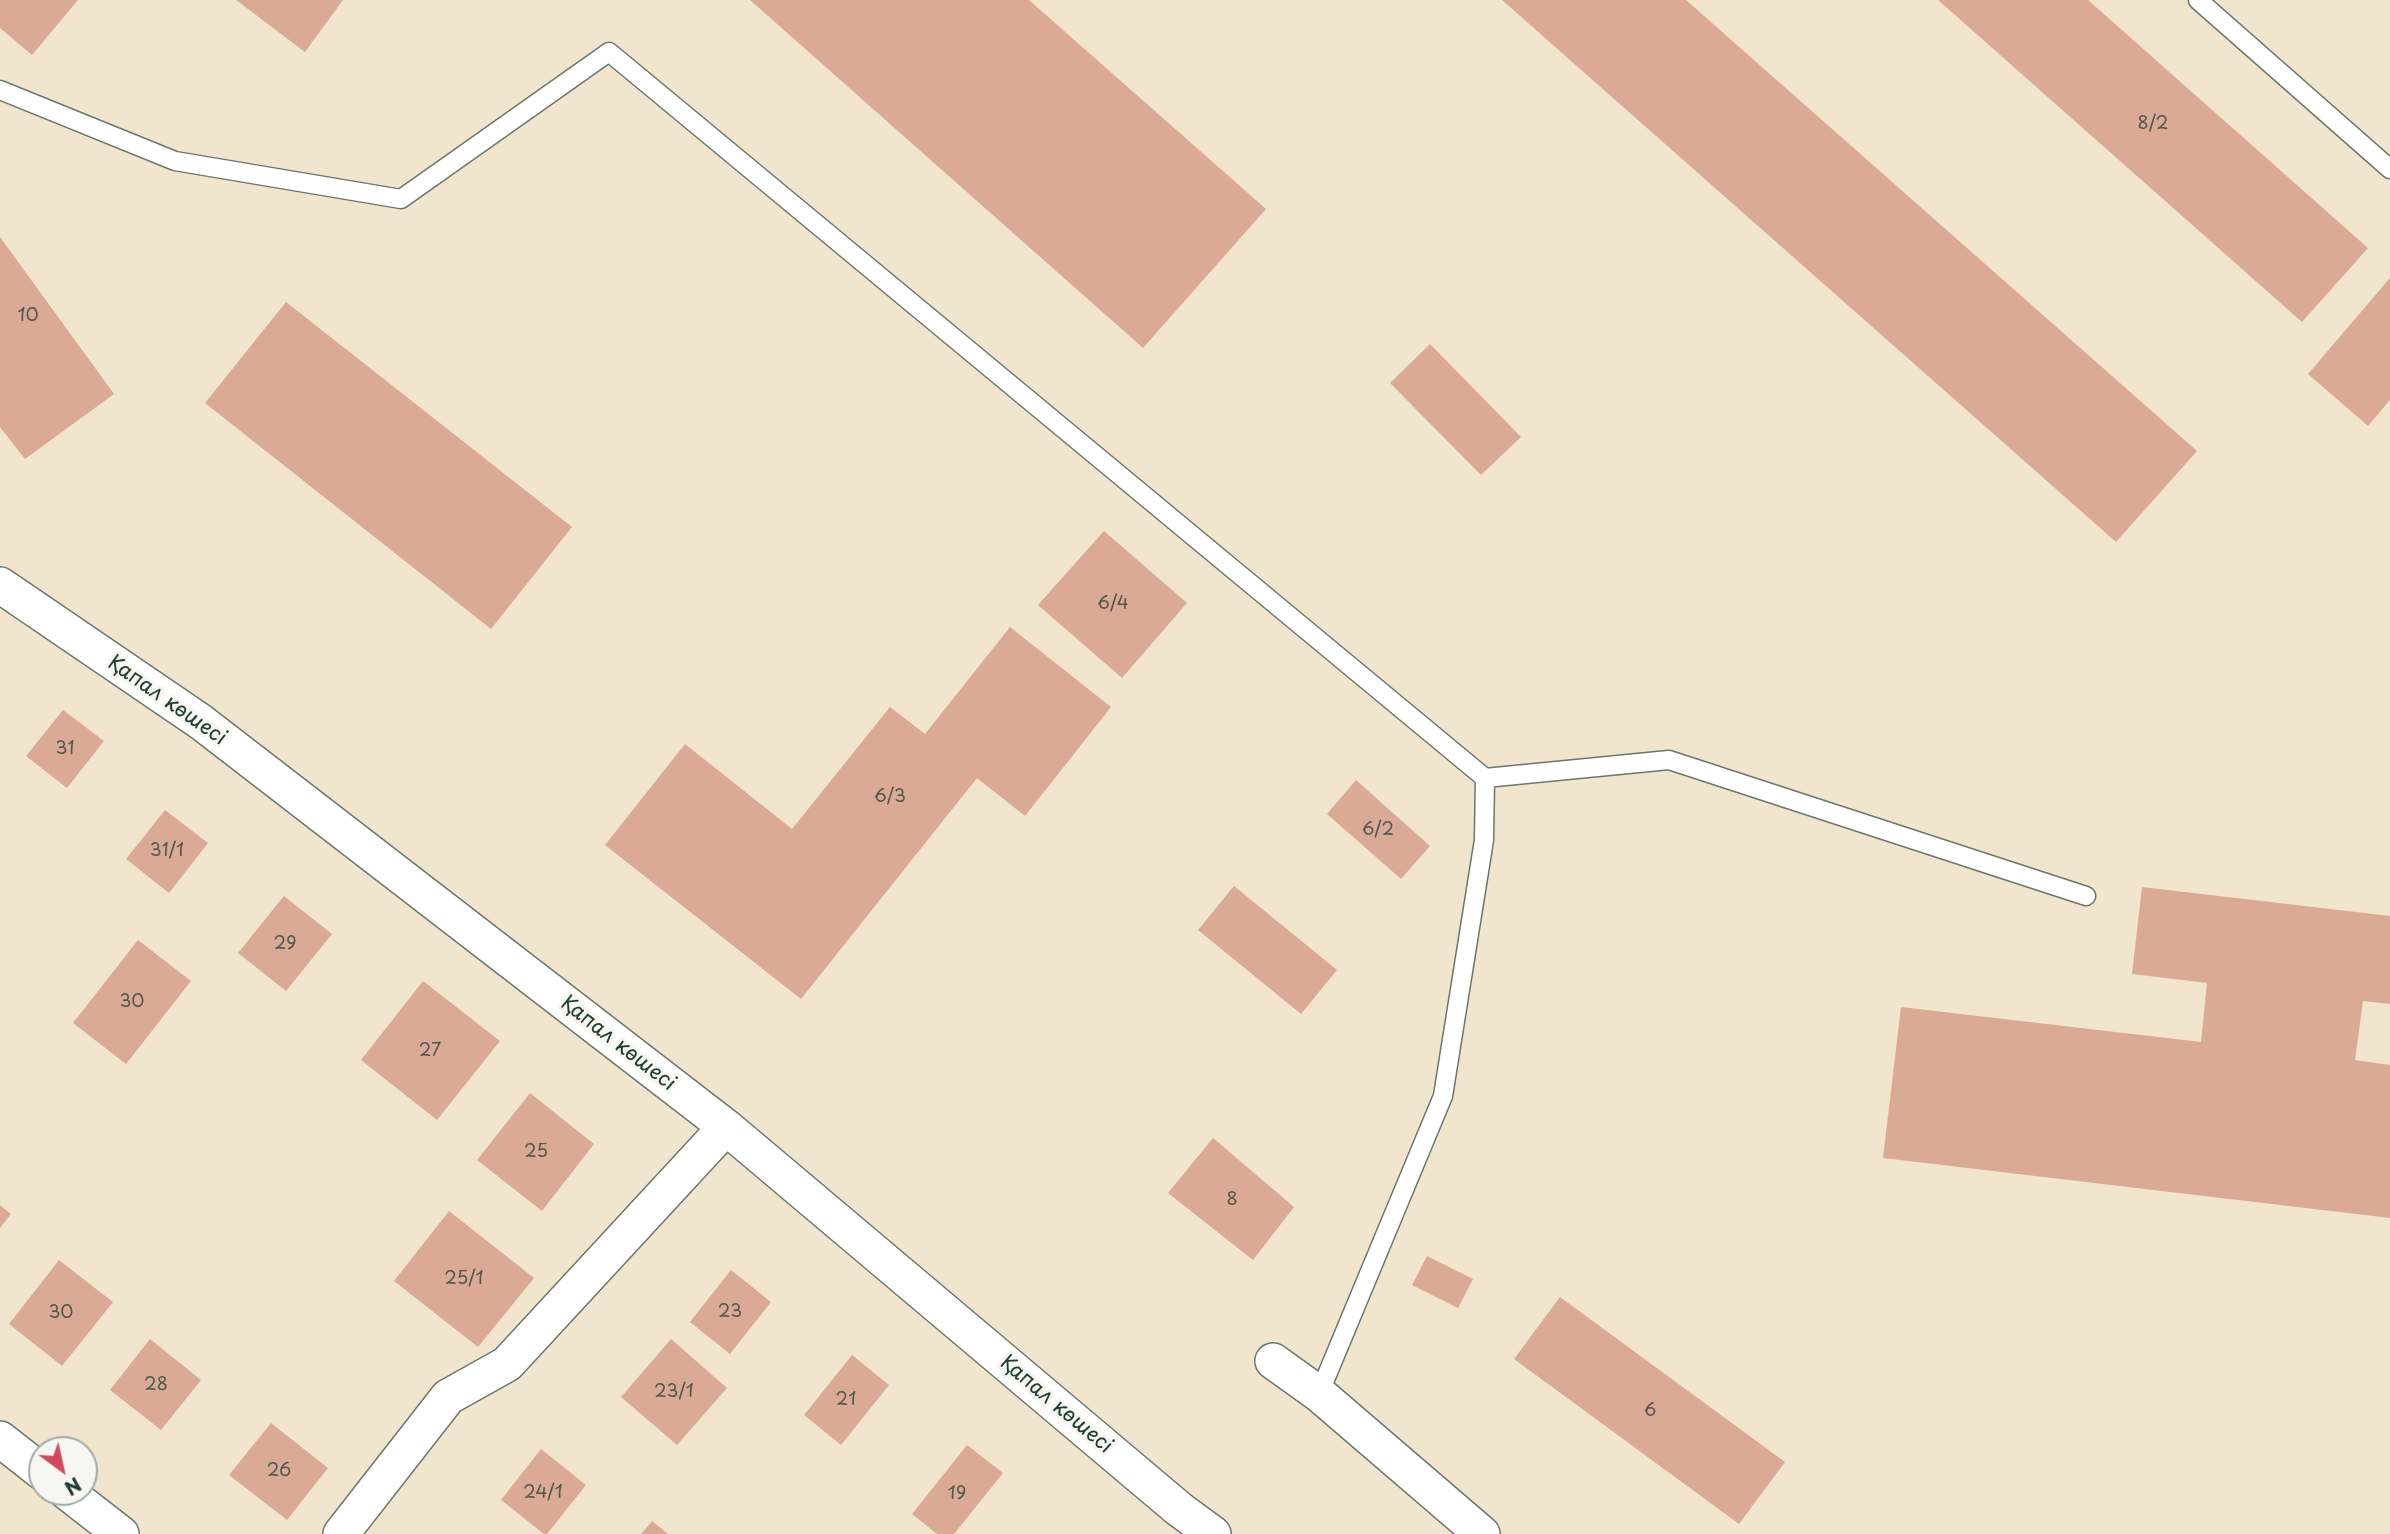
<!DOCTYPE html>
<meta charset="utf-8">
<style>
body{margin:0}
#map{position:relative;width:2390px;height:1534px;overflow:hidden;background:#f2e5cd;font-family:"Playpen Sans",sans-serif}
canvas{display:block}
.north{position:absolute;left:28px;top:1436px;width:70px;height:70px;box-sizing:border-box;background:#f6f6f2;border:2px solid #a0aca6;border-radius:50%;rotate:147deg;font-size:19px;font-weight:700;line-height:28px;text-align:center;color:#1f3d34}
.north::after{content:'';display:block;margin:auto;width:24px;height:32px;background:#d1495b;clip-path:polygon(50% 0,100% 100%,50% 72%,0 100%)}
</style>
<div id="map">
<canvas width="2390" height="1534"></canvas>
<div class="north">N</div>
</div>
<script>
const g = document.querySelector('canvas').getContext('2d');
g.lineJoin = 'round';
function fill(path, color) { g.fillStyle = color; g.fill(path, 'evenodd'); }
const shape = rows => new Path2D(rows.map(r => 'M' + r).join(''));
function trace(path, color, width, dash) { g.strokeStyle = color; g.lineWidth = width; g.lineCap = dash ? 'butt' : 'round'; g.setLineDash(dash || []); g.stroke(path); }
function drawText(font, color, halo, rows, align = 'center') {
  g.font = font + ' "Playpen Sans",sans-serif'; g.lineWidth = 7; g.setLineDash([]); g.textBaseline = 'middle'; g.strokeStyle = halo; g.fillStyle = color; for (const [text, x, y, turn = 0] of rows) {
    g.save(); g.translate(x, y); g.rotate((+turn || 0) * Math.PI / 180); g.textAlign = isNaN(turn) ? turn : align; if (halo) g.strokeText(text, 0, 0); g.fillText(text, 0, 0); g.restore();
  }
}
fill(shape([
 [0,0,78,0,32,55,0,28],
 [236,0,343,0,305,52],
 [750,0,1029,0,1266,209,1143,348],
 [1502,0,1686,0,2197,451,2116,542],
 [1938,0,2088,0,2368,248,2302,322],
 [0,237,114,394,25,459,0,427],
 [2390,278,2390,400,2368,426,2308,374],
 [286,302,572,527,491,629,205,403],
 [1430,344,1521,437,1481,475,1390,383],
 [1104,531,1187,603,1122,678,1038,605],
 [1010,627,1111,707,1025,816,977,778,801,999,605,845,685,744,792,829,890,707,925,734],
 [63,710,104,741,67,788,26,756],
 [1356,780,1430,846,1401,879,1327,814],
 [165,810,208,843,169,893,126,859],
 [1234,886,1337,970,1301,1014,1198,930],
 [2142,887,2390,916,2390,1004,2363,1001,2355,1060,2390,1065,2390,1218,1883,1158,1901,1007,2201,1042,2207,983,2132,974],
 [284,896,332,934,286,991,238,953],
 [138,940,191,981,126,1064,73,1023],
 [423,981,500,1041,437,1120,361,1060],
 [530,1093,594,1144,542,1211,477,1160],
 [1213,1138,1294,1207,1253,1260,1168,1193],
 [0,1205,11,1214,0,1228],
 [449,1211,534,1278,478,1347,394,1281],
 [1427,1256,1473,1279,1458,1308,1412,1285],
 [59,1260,113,1302,62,1366,9,1324],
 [731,1270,771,1302,730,1354,690,1322],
 [1560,1297,1785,1462,1739,1524,1514,1359],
 [150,1339,201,1380,161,1430,110,1390],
 [671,1339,727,1388,677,1445,621,1397],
 [852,1355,889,1385,841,1445,804,1415],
 [271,1423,328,1468,287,1520,229,1475],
 [967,1445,1003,1473,954,1534,937,1534,912,1514],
 [541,1449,586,1485,547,1534,544,1534,501,1500],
 [652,1521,668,1534,641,1534]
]), '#daaa97');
const lane = shape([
 [2198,0,2390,169],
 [0,90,175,161,401,199,609,52,1485,778,1484,840,1443,1096,1319,1394],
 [1485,778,1669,760,2086,896]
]);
const street = shape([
 [0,585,201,722,726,1127,1179,1509,1213,1534],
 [1273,1361,1319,1394,1482,1534],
 [0,1439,42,1472],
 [67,1492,121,1534],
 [341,1534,448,1397,507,1364,726,1127]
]);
trace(lane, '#69786a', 21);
trace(street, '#69786a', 38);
trace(lane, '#fff', 18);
trace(street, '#fff', 35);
drawText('18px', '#4e584d', null, [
 ["8/2",2153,124],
 ["10",28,316],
 ["6/4",1113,604],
 ["31",65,749],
 ["6/3",890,797],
 ["6/2",1378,830],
 ["31/1",167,851],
 ["29",285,944],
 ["30",132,1002],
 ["27",430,1051],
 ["25",536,1152],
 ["8",1232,1200],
 ["25/1",464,1279],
 ["23",730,1312],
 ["30",61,1313],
 ["28",156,1385],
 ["23/1",674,1392],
 ["21",846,1400],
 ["6",1650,1411],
 ["26",279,1471],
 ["24/1",543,1493],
 ["19",957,1494]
]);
drawText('21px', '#1f3d34', '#f6f6f2', [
 ["Қапал көшесі",167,701,35],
 ["Қапал көшесі",618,1044,38],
 ["Қапал көшесі",1056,1405,40]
]);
</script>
